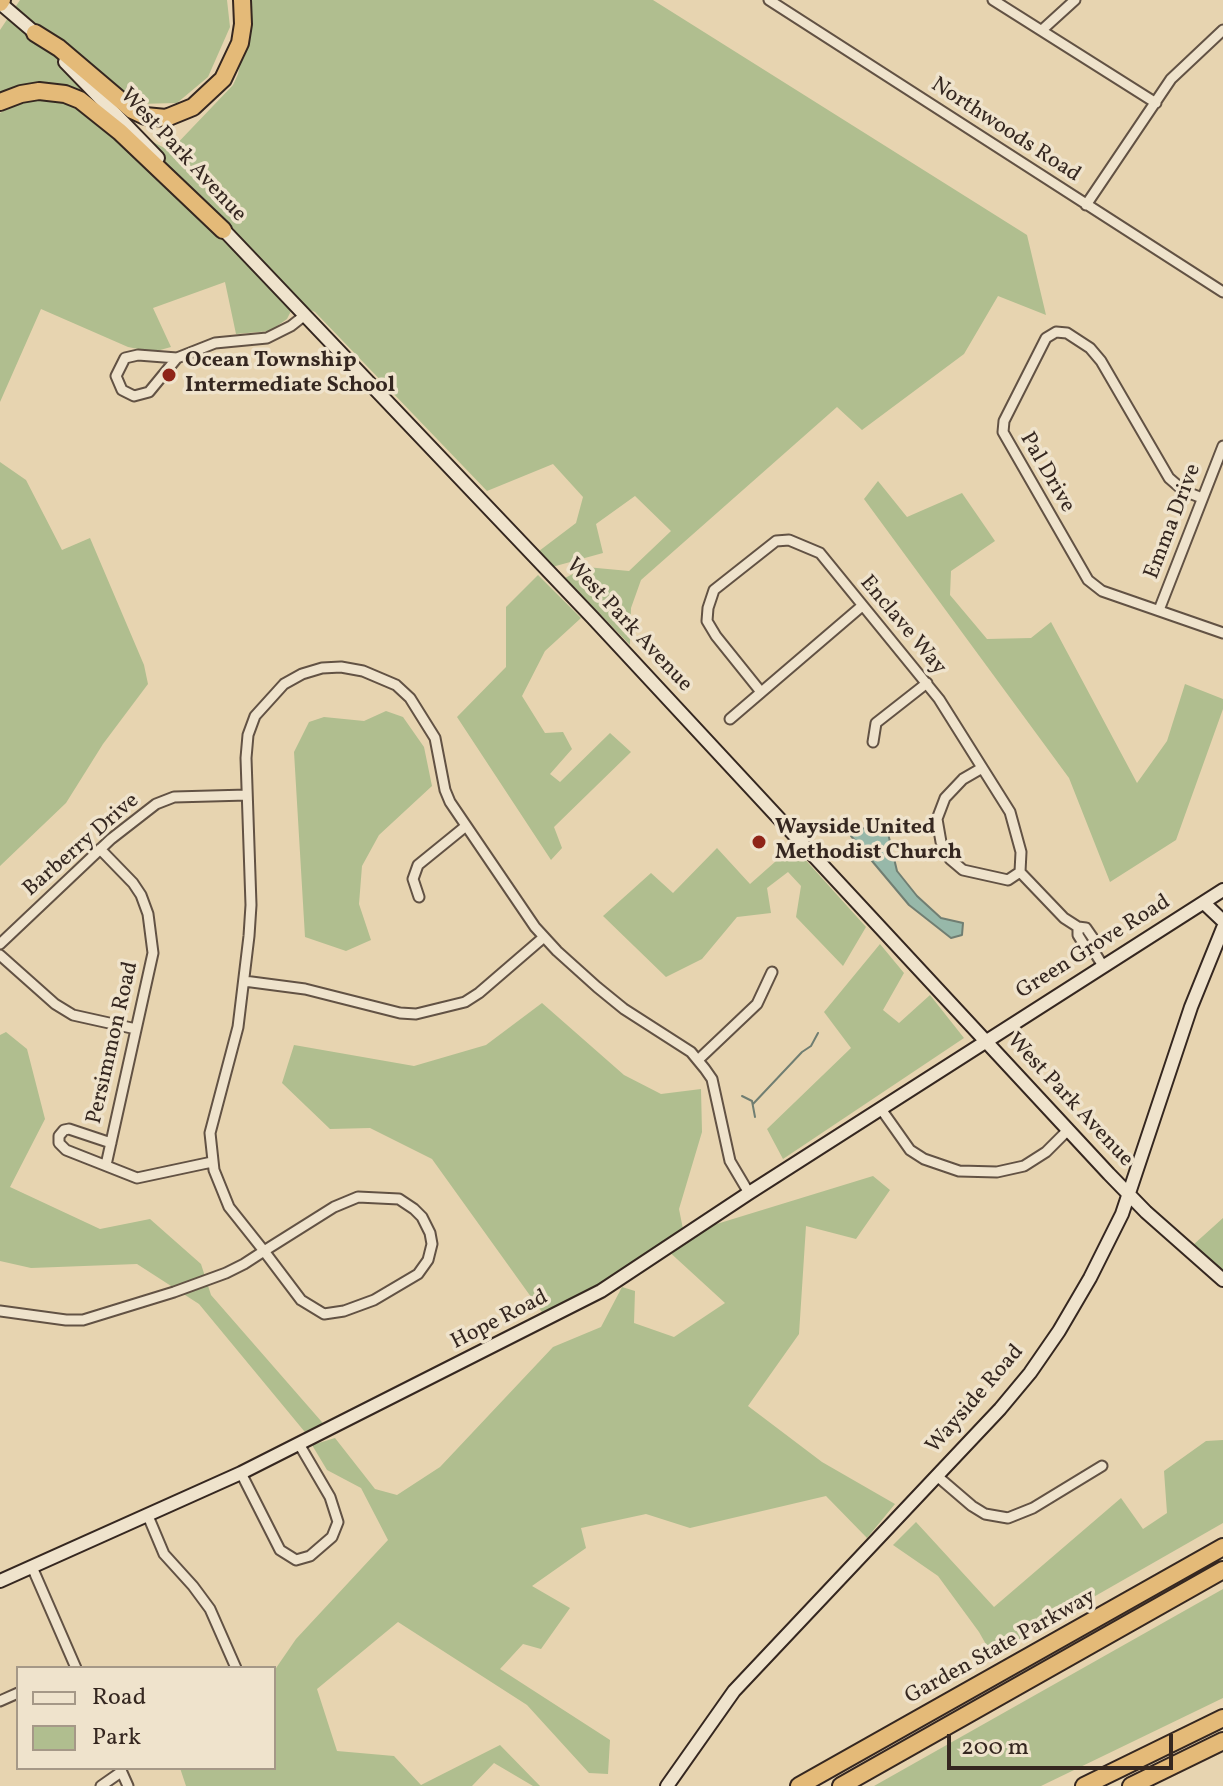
<!DOCTYPE html>
<style>
body{margin:0}
#map{position:relative;width:1223px;height:1786px;overflow:hidden;background:#e7d4b0;font-family:Vollkorn,serif}
canvas{display:block}
.legend{position:absolute;left:16px;top:1666px;width:260px;height:104px;box-sizing:border-box;background:#efe3cc;border:2px solid #a59887;margin:0;padding:10px 14px;list-style:none;font-size:24px;color:#352720}
.legend li{display:flex;align-items:center;gap:16px;height:40px}
.legend b{width:40px;border:2px solid #a59887}
.scale{position:absolute;left:947px;top:1734px;width:226px;height:36px;box-sizing:border-box;border:4px solid #352720;border-top:0;padding-left:10px;font-size:24px;line-height:28px;white-space:nowrap;color:#352720;-webkit-text-stroke:6px #efe3cc;paint-order:stroke}
</style>
<div id="map">
<canvas width="1223" height="1786"></canvas>
<ul class="legend">
<li><b style="height:10px;background:#efe3cc"></b>Road</li>
<li><b style="height:22px;background:#b0be8f"></b>Park</li>
</ul>
<div class="scale">200 m</div>
</div>
<script>
const g = document.querySelector('canvas').getContext('2d');
g.lineJoin = 'round';
function fill(path, color) { g.fillStyle = color; g.fill(path, 'evenodd'); }
const shape = rows => new Path2D(rows.map(r => 'M' + r).join(''));
function trace(path, color, width, dash) { g.strokeStyle = color; g.lineWidth = width; g.lineCap = dash ? 'butt' : 'round'; g.setLineDash(dash || []); g.stroke(path); }
function drawText(font, color, halo, rows, align = 'center') {
  g.font = font + ' Vollkorn,serif'; g.lineWidth = 7; g.setLineDash([]); g.textBaseline = 'middle'; g.strokeStyle = halo; g.fillStyle = color; for (const [text, x, y, turn = 0] of rows) {
    g.save(); g.translate(x, y); g.rotate((+turn || 0) * Math.PI / 180); g.textAlign = isNaN(turn) ? turn : align; if (halo) g.strokeText(text, 0, 0); g.fillText(text, 0, 0); g.restore();
  }
}
fill(shape([
 [20,0,227,0,230,27,208,77,177,103,138,104,71,88,21,85,0,94,0,30],
 [247,0,653,0,1027,235,1046,315,998,296,964,354,862,430,837,407,641,580,631,608,630,645,565,578,586,567,629,571,671,531,635,496,596,524,603,553,552,567,539,551,576,523,583,497,553,464,487,491,315,312,295,303,287,319,270,331,236,334,225,282,153,308,171,347,153,352,128,347,41,309,0,402,0,113,29,97,76,101,170,151,233,85,238,74,247,30],
 [0,462,26,480,62,550,90,538,144,665,148,684,103,744,66,803,0,866],
 [878,481,907,517,962,493,995,541,951,571,950,595,987,639,1031,638,1051,622,1137,783,1167,741,1185,684,1223,699,1223,709,1176,840,1110,882,1069,778,864,499],
 [538,575,581,618,545,651,522,696,545,733,563,732,572,749,550,774,560,782,610,733,631,752,554,827,562,848,551,860,457,717,506,667,506,607],
 [386,711,403,717,424,747,432,786,379,835,362,866,359,904,371,940,346,951,305,937,294,752,309,722,324,717,364,721],
 [793,846,866,927,843,966,796,917,801,886,788,872,767,888,771,913,737,917,702,959,666,977,603,916,651,873,673,893,717,848,750,884],
 [880,944,904,973,883,1010,899,1023,930,995,964,1038,783,1159,767,1129,851,1048,824,1012],
 [542,1003,624,1075,661,1094,701,1089,702,1132,679,1209,684,1234,873,1176,890,1190,856,1239,806,1226,799,1334,748,1406,822,1462,895,1504,867,1538,826,1496,690,1528,646,1514,581,1528,586,1548,532,1586,570,1608,541,1649,523,1644,500,1669,610,1740,608,1774,589,1773,527,1705,398,1622,317,1689,337,1751,394,1756,421,1785,500,1745,540,1786,533,1786,494,1763,472,1786,186,1786,180,1768,274,1768,274,1671,296,1639,388,1540,361,1488,327,1470,312,1445,335,1438,375,1489,397,1495,440,1467,553,1347,601,1327,622,1287,635,1291,634,1323,674,1337,725,1303,665,1248,544,1315,432,1159,370,1128,330,1129,282,1083,294,1045,414,1066,486,1045],
 [6,1032,27,1049,45,1119,10,1187,100,1229,150,1219,201,1264,211,1295,328,1429,309,1437,199,1304,137,1264,31,1268,0,1261,0,1035],
 [1223,1218,1223,1272,1193,1245],
 [1223,1440,1223,1523,992,1655,979,1632,938,1576,893,1545,916,1522,994,1607,1121,1498,1143,1529,1167,1513,1164,1471,1206,1441],
 [1223,1589,1223,1698,1041,1786,874,1786]
]), '#b0be8f');
const water = shape([
 [880,826,887,829,897,871,917,896,941,918,963,923,962,935,951,938,909,905,851,836,856,829,880,826]
]);
fill(water, '#97b8a9');
trace(water, '#707e72', 2);
trace(shape([
 [742,1096,752,1101,755,1117],
 [753,1104,802,1052,811,1046,818,1033]
]), '#707e72', 2);
const street = shape([
 [769,0,1223,292],
 [993,0,1156,103],
 [1042,30,1075,0],
 [1086,205,1171,79,1223,30],
 [138,355,177,358,149,392,134,396,122,390,116,376,125,358,138,355],
 [177,358,215,343,267,338,291,326,305,315],
 [1202,498,1184,491,1169,478,1101,361,1090,348,1067,333,1056,332,1046,338,1004,421,1003,432,1088,580,1102,591,1223,633],
 [1159,610,1223,446],
 [761,692,716,636,707,621,708,608,714,590,776,541,789,540,820,553,939,699,1010,812,1021,852,1020,872,1064,918,1078,927,1086,928,1095,941,1095,953],
 [730,719,862,606],
 [873,742,876,723,927,683],
 [982,768,963,779,945,798,937,819,941,842,950,859,963,870,1008,880,1020,872],
 [100,849,133,883,141,895,148,914,153,953,106,1165],
 [419,897,413,879,418,865,466,826],
 [1078,927,1078,935,1086,948,1095,953,1103,966],
 [0,944,111,839,156,804,174,797,247,795],
 [0,955,55,1004,73,1015,136,1029],
 [244,981,305,989,400,1013,416,1014,465,1002,479,993,544,937],
 [698,1060,757,1004,772,972],
 [881,1109,910,1150,924,1159,959,1171,997,1172,1024,1166,1046,1152,1068,1130],
 [111,1143,69,1129,64,1130,59,1136,59,1143,66,1150,137,1178,212,1162],
 [0,1311,66,1320,83,1320,174,1292,226,1273,244,1264,264,1251,334,1207,358,1197,399,1199,414,1209,422,1217,430,1233,432,1244,428,1260,418,1274,374,1300,344,1311,324,1314,301,1300,264,1251,229,1207,214,1170,210,1133,238,1027,249,936,251,905,246,758,248,735,255,716,284,684,302,674,322,668,341,667,363,671,396,685,410,698,435,738,445,790,450,802,535,927,557,951,597,987,624,1009,691,1052,705,1069,712,1079,730,1161,749,1193],
 [241,1473,280,1550,296,1560,310,1556,332,1537,338,1522,330,1497,299,1444],
 [937,1476,972,1506,985,1514,1008,1518,1033,1508,1102,1466],
 [148,1516,164,1554,193,1586,210,1609,236,1668],
 [32,1567,76,1668],
 [0,1701,18,1693],
 [120,1768,128,1786],
 [101,1786,121,1772]
]);
const secondary = shape([
 [0,3,41,38],
 [65,62,158,158],
 [219,225,592,617,1109,1174,1146,1212,1223,1280],
 [1204,903,1223,921],
 [0,1581,241,1473,601,1291,749,1193,1223,890],
 [667,1786,734,1691,1000,1409,1030,1373,1059,1331,1090,1278,1122,1214,1191,1007,1223,928]
]);
const highway = shape([
 [0,3,2,0],
 [35,33,59,48,132,110,145,116,166,118,193,107,223,79,240,43,243,24,242,0],
 [0,102,21,94,39,91,65,94,80,100,120,132,223,230],
 [799,1786,1223,1547],
 [841,1786,1223,1570],
 [1084,1786,1223,1718],
 [1131,1786,1223,1741]
]);
trace(street, '#625244', 13);
trace(secondary, '#352720', 16);
trace(highway, '#352720', 20);
trace(street, '#efe3cc', 9);
trace(secondary, '#efe3cc', 12);
trace(highway, '#e4ba78', 16);
for (const [x, y, r, color] of [
 [169,375,8,"#8f2418"],
 [759,842,8,"#8f2418"]
]) { const dot = new Path2D(); dot.arc(x, y, r, 0, 2 * Math.PI); g.fillStyle = color; g.fill(dot); trace(dot, '#efe3cc', 3); }
drawText('22px', '#352720', '#efe3cc', [
 ["Northwoods Road",1005,131,33],
 ["West Park Avenue",182,156,47],
 ["Pal Drive",1046,473,60],
 ["Emma Drive",1174,522,-69],
 ["West Park Avenue",628,626,47],
 ["Enclave Way",902,626,50],
 ["Barberry Drive",82,846,-41],
 ["Green Grove Road",1094,948,-32],
 ["Persimmon Road",114,1043,-77],
 ["West Park Avenue",1069,1101,47],
 ["Hope Road",500,1321,-27],
 ["Wayside Road",976,1400,-49],
 ["Garden State Parkway",1001,1648,-29]
]);
drawText('bold 22px', '#352720', '#efe3cc', [
 ["Ocean Township",185,362],
 ["Intermediate School",185,387],
 ["Wayside United",775,829],
 ["Methodist Church",775,854]
], 'left');
</script>
